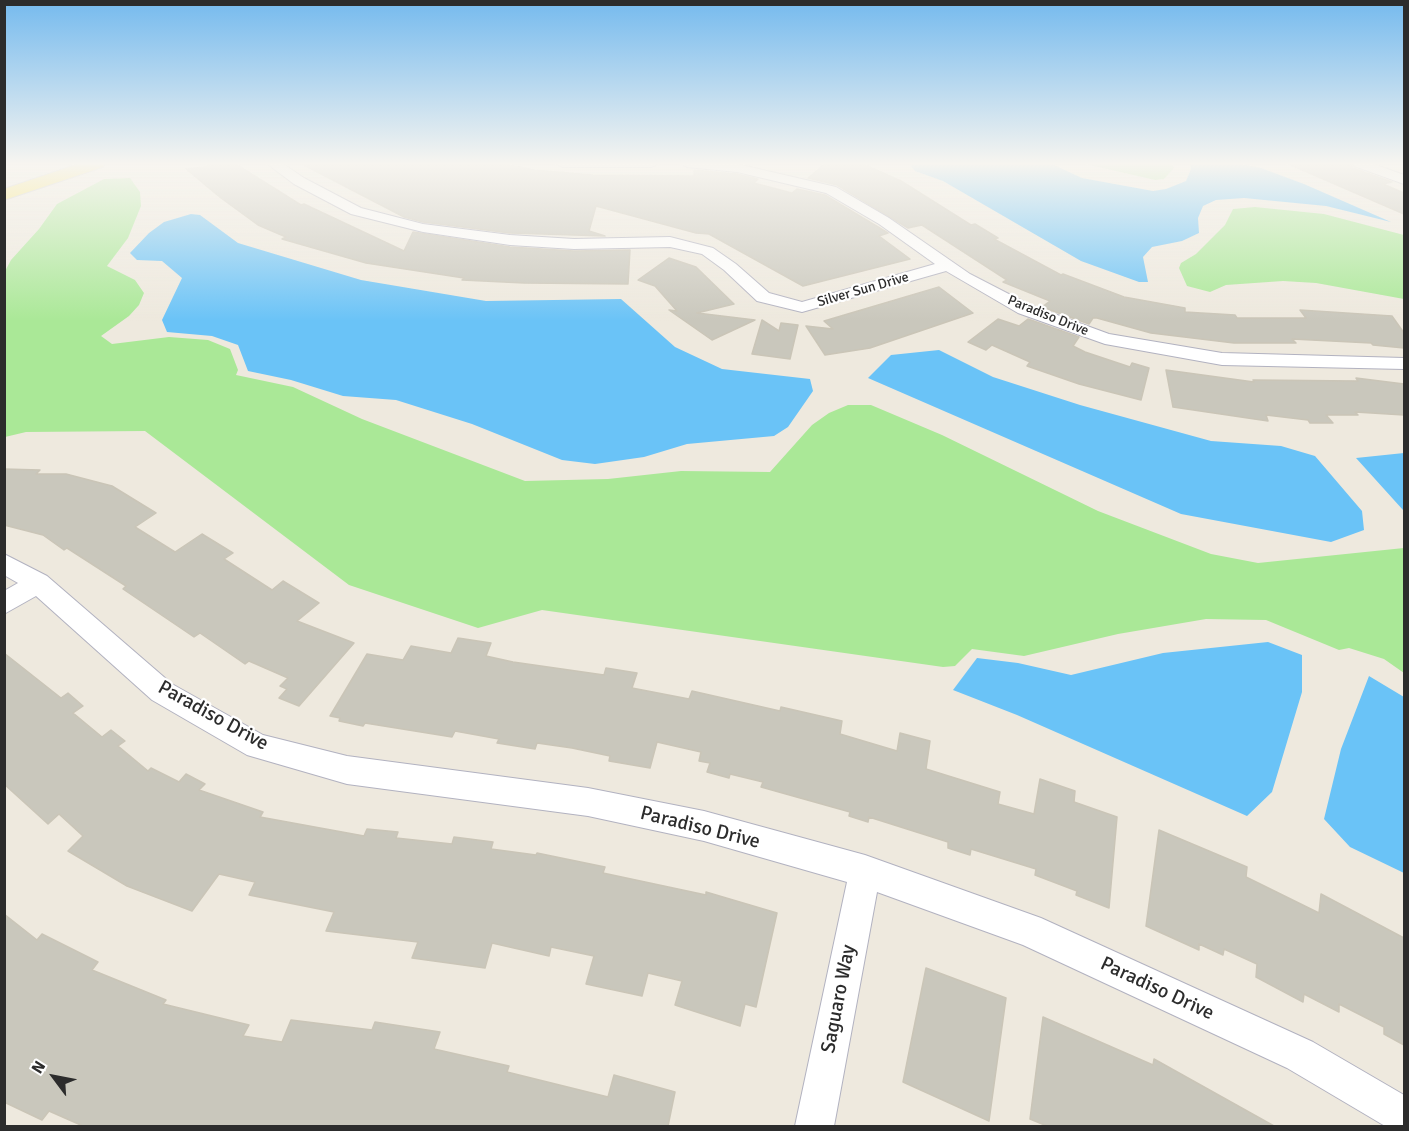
<!DOCTYPE html>
<style>
body{margin:0}
#map{position:relative;width:1409px;height:1131px;overflow:hidden;background:#eee9de;font-family:Signika,sans-serif}
canvas{display:block}
.frame{position:absolute;inset:0;border:6px solid #2c2c2c;pointer-events:none}
.north{position:absolute;left:24px;top:1047px;width:60px;height:60px;-webkit-text-stroke:4px #fff;paint-order:stroke;rotate:302deg;font-size:16px;font-weight:700;line-height:24px;text-align:center;color:#2c2c2c}
.north::after{content:'';display:block;margin:auto;width:21px;height:27px;background:#2c2c2c;clip-path:polygon(50% 0,100% 100%,50% 72%,0 100%)}
</style>
<div id="map">
<canvas width="1409" height="1131"></canvas>
<div class="frame"></div>
<div class="north">N</div>
</div>
<script>
const g = document.querySelector('canvas').getContext('2d');
g.lineJoin = 'round';
function fill(path, color) { g.fillStyle = color; g.fill(path, 'evenodd'); }
const shape = rows => new Path2D(rows.map(r => 'M' + r).join(''));
function trace(path, color, width, dash) { g.strokeStyle = color; g.lineWidth = width; g.lineCap = dash ? 'butt' : 'round'; g.setLineDash(dash || []); g.stroke(path); }
function drawText(font, color, halo, rows, align = 'center') {
  g.font = font + ' Signika,sans-serif'; g.lineWidth = 4.5; g.setLineDash([]); g.textBaseline = 'middle'; g.strokeStyle = halo; g.fillStyle = color; for (const [text, x, y, turn = 0] of rows) {
    g.save(); g.translate(x, y); g.rotate((+turn || 0) * Math.PI / 180); g.textAlign = isNaN(turn) ? turn : align; if (halo) g.strokeText(text, 0, 0); g.fillText(text, 0, 0); g.restore();
  }
}
fill(shape([
 [1081,163,1172,163,1174,168,1164,179,1155,180],
 [130,178,140,192,141,206,128,238,107,266,135,280,144,293,139,305,129,316,101,336,112,344,169,337,208,340,230,349,238,370,236,375,293,387,362,419,525,481,608,479,681,471,770,472,812,425,829,413,848,405,871,405,942,435,1098,511,1211,554,1258,563,1404,548,1404,673,1384,659,1349,648,1339,650,1266,620,1206,619,1118,634,1024,656,972,649,955,666,943,667,542,610,478,628,349,585,145,431,26,432,5,437,4,273,11,260,39,229,57,204,104,179],
 [1255,207,1324,214,1404,235,1404,299,1316,283,1283,281,1226,285,1210,292,1187,286,1179,268,1181,263,1196,254,1225,225,1233,209]
]), '#aae897');
fill(shape([
 [913,163,1050,163,1082,178,1153,191,1166,189,1186,181,1191,169,1190,163,1236,163,1261,168,1304,184,1391,222,1326,206,1244,198,1216,200,1203,206,1198,218,1199,233,1182,241,1152,247,1143,257,1148,282,1139,282,1081,261,943,181,915,171,911,166],
 [191,214,200,215,238,243,361,280,486,301,621,299,675,347,722,369,810,379,813,391,788,427,774,436,687,444,644,457,595,464,562,460,472,424,396,400,343,396,291,380,248,371,238,345,212,336,167,332,162,320,182,278,162,261,137,260,130,253,149,233,164,222],
 [939,350,993,377,1080,405,1211,441,1281,446,1315,456,1362,511,1364,530,1331,542,1181,514,868,378,891,355],
 [1404,453,1404,510,1403,510,1356,458],
 [1268,642,1302,655,1302,692,1272,792,1247,816,1017,715,953,690,977,658,1018,663,1071,675,1163,653],
 [1369,676,1404,697,1404,873,1350,847,1324,819,1341,749]
]), '#6ac3f7');
const building = shape([
 [208,163,234,163,301,205,304,204,404,251,413,232,510,247,574,251,630,250,628,284,524,283,462,280,464,278,366,263,282,239,286,237,258,225,221,198,186,169,206,167,208,163],
 [300,163,499,163,534,170,593,175,694,176,694,170,737,174,758,179,754,183,792,193,797,189,825,195,888,233,879,236,910,259,803,286,709,234,696,233,596,206,589,231,605,236,510,233,423,222,404,217,300,163],
 [826,163,861,163,901,181,971,225,975,224,998,238,994,239,1061,275,1063,274,1124,297,1185,308,1185,312,1235,315,1237,318,1306,318,1300,310,1392,316,1404,333,1404,348,1373,345,1371,343,1292,339,1296,343,1234,343,1151,333,1097,318,1093,318,1089,324,1042,307,1050,301,1003,282,1007,280,922,225,908,228,837,185,808,178,826,163],
 [1286,163,1350,163,1353,168,1392,182,1383,184,1404,193,1404,214,1286,163],
 [669,258,696,267,734,304,697,313,755,320,712,340,669,310,677,311,655,286,638,280,669,258],
 [939,287,973,313,870,348,825,355,806,326,833,329,824,321,939,287],
 [998,319,1019,326,1028,319,1079,337,1073,346,1085,352,1130,367,1132,363,1149,368,1141,400,1079,384,1027,366,1030,362,992,345,986,350,968,342,998,319],
 [762,320,779,331,781,323,798,325,790,359,752,354,762,320],
 [1166,370,1254,382,1253,380,1358,381,1356,378,1404,384,1404,415,1355,412,1358,415,1326,415,1333,423,1310,423,1308,420,1266,415,1268,421,1173,407,1166,370],
 [4,469,40,470,36,474,66,474,112,486,156,513,135,527,175,552,202,534,233,553,224,559,272,590,283,581,319,603,297,621,354,643,299,706,279,698,287,689,280,686,288,678,249,661,245,664,200,633,194,637,123,589,126,586,67,548,64,550,43,535,4,525,4,469],
 [458,638,491,643,486,656,513,662,604,675,606,668,637,673,632,688,689,699,692,691,780,711,781,707,842,721,840,734,897,751,900,733,930,741,926,769,1000,792,998,804,1034,814,1040,779,1075,791,1074,802,1117,817,1109,908,1076,895,1077,891,1035,875,1036,869,971,849,970,855,948,848,948,842,869,817,868,822,849,816,850,812,761,787,763,782,730,774,729,778,707,772,710,763,699,761,701,752,657,742,650,768,609,761,610,756,572,748,537,743,535,749,497,743,499,739,455,731,452,737,365,723,363,726,339,721,340,718,330,716,367,654,403,660,411,646,451,653,458,638],
 [4,653,61,698,68,693,83,706,73,713,102,737,111,730,125,741,118,746,148,771,151,768,179,782,186,774,205,784,199,790,263,812,260,817,364,836,367,829,398,832,396,838,452,844,454,837,493,842,491,849,536,855,537,853,605,867,603,873,706,895,706,892,777,913,756,1007,745,1004,740,1026,675,1005,682,981,648,973,642,996,586,984,594,956,551,947,549,956,492,943,485,968,412,958,418,942,326,931,334,912,249,895,255,882,219,874,192,911,127,886,68,851,83,836,59,814,48,824,4,784,4,653],
 [1159,830,1247,867,1246,877,1319,913,1321,894,1404,938,1404,1045,1384,1034,1384,1027,1339,1004,1339,1012,1304,994,1303,1002,1256,977,1257,964,1224,949,1223,955,1199,944,1199,950,1146,926,1159,830],
 [4,914,37,940,42,934,98,962,92,970,166,1000,163,1004,249,1025,243,1036,282,1042,291,1020,372,1030,375,1022,440,1032,434,1049,509,1066,507,1072,608,1097,614,1075,675,1092,668,1126,83,1126,49,1111,42,1120,4,1102,4,914],
 [926,968,1006,998,989,1121,903,1082,926,968],
 [1043,1017,1153,1065,1154,1059,1274,1126,1047,1126,1030,1119,1043,1017]
]);
fill(building, '#c9c7bc');
trace(building, '#cac5b7', 1.5);
const minor = shape([
 [266,163,282,163,304,178,361,208,423,224,510,235,574,239,670,237,713,248,736,264,769,293,802,302,935,264,879,224,826,193,737,172,687,167,680,163,737,164,836,187,889,218,970,274,1030,305,1109,334,1222,353,1404,358,1404,369,1222,365,1105,344,1018,313,946,271,802,312,757,301,724,270,702,254,670,247,574,249,510,245,423,232,351,214,294,184,266,163],
 [555,163,659,163,652,167,562,167,555,163],
 [1352,163,1371,163,1404,175,1404,184,1354,166,1352,163],
 [4,554,47,576,172,684,263,735,347,756,588,788,704,811,865,855,1041,918,1313,1042,1404,1095,1404,1126,1385,1126,1287,1068,1023,945,877,892,834,1126,795,1126,847,882,704,841,588,816,347,784,247,755,152,700,36,596,4,614,4,591,18,583,4,575,4,554]
]);
const major = shape([
 [81,163,105,163,103,167,4,200,4,189,81,163]
]);
trace(minor, '#b2b2c0', 2);
trace(major, '#c8c8c8', 2);
fill(minor, '#fff');
fill(major, '#fae457');
const sky = g.createLinearGradient(0, 0, 0, 321);
sky.addColorStop(0, '#75baee');
sky.addColorStop(0.51, '#f7f5f0');
sky.addColorStop(1, '#f7f5f000');
g.fillStyle = sky;
g.fillRect(0, 0, 1409, 321);
drawText('14px', '#2c2c2c', '#fff', [
 ["Silver Sun Drive",863,290,-16],
 ["Paradiso Drive",1048,316,22]
]);
drawText('20px', '#2c2c2c', '#fff', [
 ["Paradiso Drive",213,716,29],
 ["Paradiso Drive",700,828,14],
 ["Paradiso Drive",1157,989,25],
 ["Saguaro Way",839,999,-79]
]);
</script>
